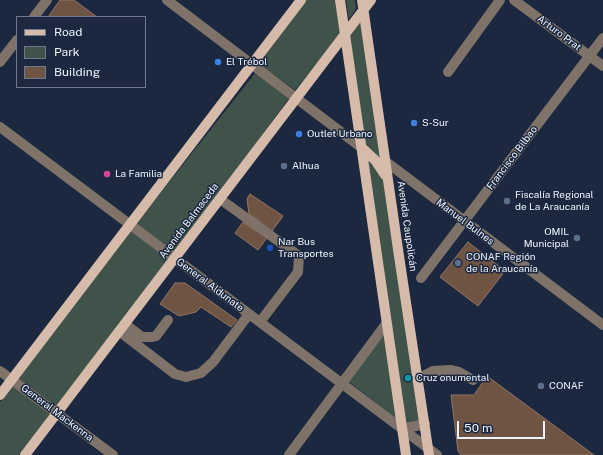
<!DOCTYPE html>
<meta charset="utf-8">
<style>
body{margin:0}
#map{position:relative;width:603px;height:455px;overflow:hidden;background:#1b283f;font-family:"Public Sans",sans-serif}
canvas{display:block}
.legend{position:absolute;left:16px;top:16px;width:130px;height:72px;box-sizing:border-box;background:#1b283f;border:1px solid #6f798b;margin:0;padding:5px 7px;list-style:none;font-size:12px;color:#edf3fc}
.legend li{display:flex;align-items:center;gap:8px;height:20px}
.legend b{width:20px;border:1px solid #6f798b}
.scale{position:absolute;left:457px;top:421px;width:88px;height:18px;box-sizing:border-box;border:2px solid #edf3fc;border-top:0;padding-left:5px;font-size:12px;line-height:14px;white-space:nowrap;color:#edf3fc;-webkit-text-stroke:3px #1b283f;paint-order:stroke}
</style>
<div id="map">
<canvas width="603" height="455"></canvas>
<ul class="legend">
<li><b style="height:5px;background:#d7bbaa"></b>Road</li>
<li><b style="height:11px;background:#3f534a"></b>Park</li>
<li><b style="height:11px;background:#6f5443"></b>Building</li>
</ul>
<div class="scale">50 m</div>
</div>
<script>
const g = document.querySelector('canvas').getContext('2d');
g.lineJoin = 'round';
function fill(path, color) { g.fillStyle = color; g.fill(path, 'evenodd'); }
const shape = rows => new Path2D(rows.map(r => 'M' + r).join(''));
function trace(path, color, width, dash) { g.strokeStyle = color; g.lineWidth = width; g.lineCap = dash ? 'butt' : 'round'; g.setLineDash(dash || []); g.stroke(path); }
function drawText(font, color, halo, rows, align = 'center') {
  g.font = font + ' "Public Sans",sans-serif'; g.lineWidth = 3; g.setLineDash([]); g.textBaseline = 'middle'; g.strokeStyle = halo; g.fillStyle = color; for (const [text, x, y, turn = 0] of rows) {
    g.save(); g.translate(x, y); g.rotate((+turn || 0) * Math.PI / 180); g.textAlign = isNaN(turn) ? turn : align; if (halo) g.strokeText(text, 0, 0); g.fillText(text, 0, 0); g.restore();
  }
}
fill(shape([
 [306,0,336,0,341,34,295,90,259,64],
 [346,0,355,0,356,9,349,19],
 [361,19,420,422,405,427,348,36],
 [256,72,289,98,175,254,136,224],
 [131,231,169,260,56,406,18,379],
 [384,335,397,419,348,381],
 [13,385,51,413,19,455,0,455,0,402]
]), '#3f534a');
const building = shape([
 [60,0,74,0,97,17,48,17,60,0],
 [250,194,283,216,258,250,235,233,243,222,254,230,260,221,249,214,247,199,250,194],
 [468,242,505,271,478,306,440,277,468,242],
 [175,283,185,283,237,320,231,327,201,307,196,312,179,316,160,304,175,283],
 [487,376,594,455,461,455,458,451,451,395,474,395,487,376]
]);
fill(building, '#6f5443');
trace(building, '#947663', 1);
trace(shape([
 [167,0,362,148],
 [514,0,603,66],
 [34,17,47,0],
 [0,62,17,40],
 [448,72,500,0],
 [0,127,437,455],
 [385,161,603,325],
 [220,199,299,256,298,272,260,322],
 [421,278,603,38],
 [125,324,142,337,152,337,156,336,168,320],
 [119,331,175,374,186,377,201,373,213,362,249,314],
 [0,371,113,455],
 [418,379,433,371,450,370,459,372,473,380],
 [402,429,425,424],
 [289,455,386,324]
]), '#7f7269', 10);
trace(shape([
 [340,0,406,455],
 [362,0,399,256,429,455],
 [362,148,375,160,385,175],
 [0,395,301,0],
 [25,455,371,0]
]), '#d7bbaa', 10);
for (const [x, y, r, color] of [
 [218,62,4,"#3f7fe0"],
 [414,123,4,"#3f7fe0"],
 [299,134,4,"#3f7fe0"],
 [284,166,4,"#5c6f8a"],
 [107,174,4,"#d1479c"],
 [507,201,4,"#5c6f8a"],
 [577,238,4,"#5c6f8a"],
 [270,248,4,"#1a4fb4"],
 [458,263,4,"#5c6f8a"],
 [408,378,4,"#0f9aa8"],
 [541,386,4,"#5c6f8a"]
]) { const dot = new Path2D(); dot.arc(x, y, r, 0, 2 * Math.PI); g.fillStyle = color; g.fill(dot); trace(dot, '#1b283f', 1.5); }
drawText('10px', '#edf3fc', '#1b283f', [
 ["Arturo Prat",559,33,37],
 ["Francisco Bilbao",512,158,-53],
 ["Avenida Balmaceda",189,221,-53],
 ["Manuel Bulnes",465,222,37],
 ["Avenida Caupolicán",407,226,82],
 ["General Aldunate",210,285,37],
 ["General Mackenna",57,413,37]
]);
drawText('10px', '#edf3fc', '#1b283f', [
 ["El Trébol",226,62],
 ["S-Sur",422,123],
 ["Outlet Urbano",307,134],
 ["Alhua",292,166],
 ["La Familia",115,174],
 ["Fiscalía Regional",515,195],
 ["de La Araucanía",515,207],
 ["OMIL",569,232,"right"],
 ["Municipal",569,244,"right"],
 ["Nar Bus",278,242],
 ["Transportes",278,254],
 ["CONAF Región",466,257],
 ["de la Araucanía",466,269],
 ["Cruz onumental",416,378],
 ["CONAF",549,386]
], 'left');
</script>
